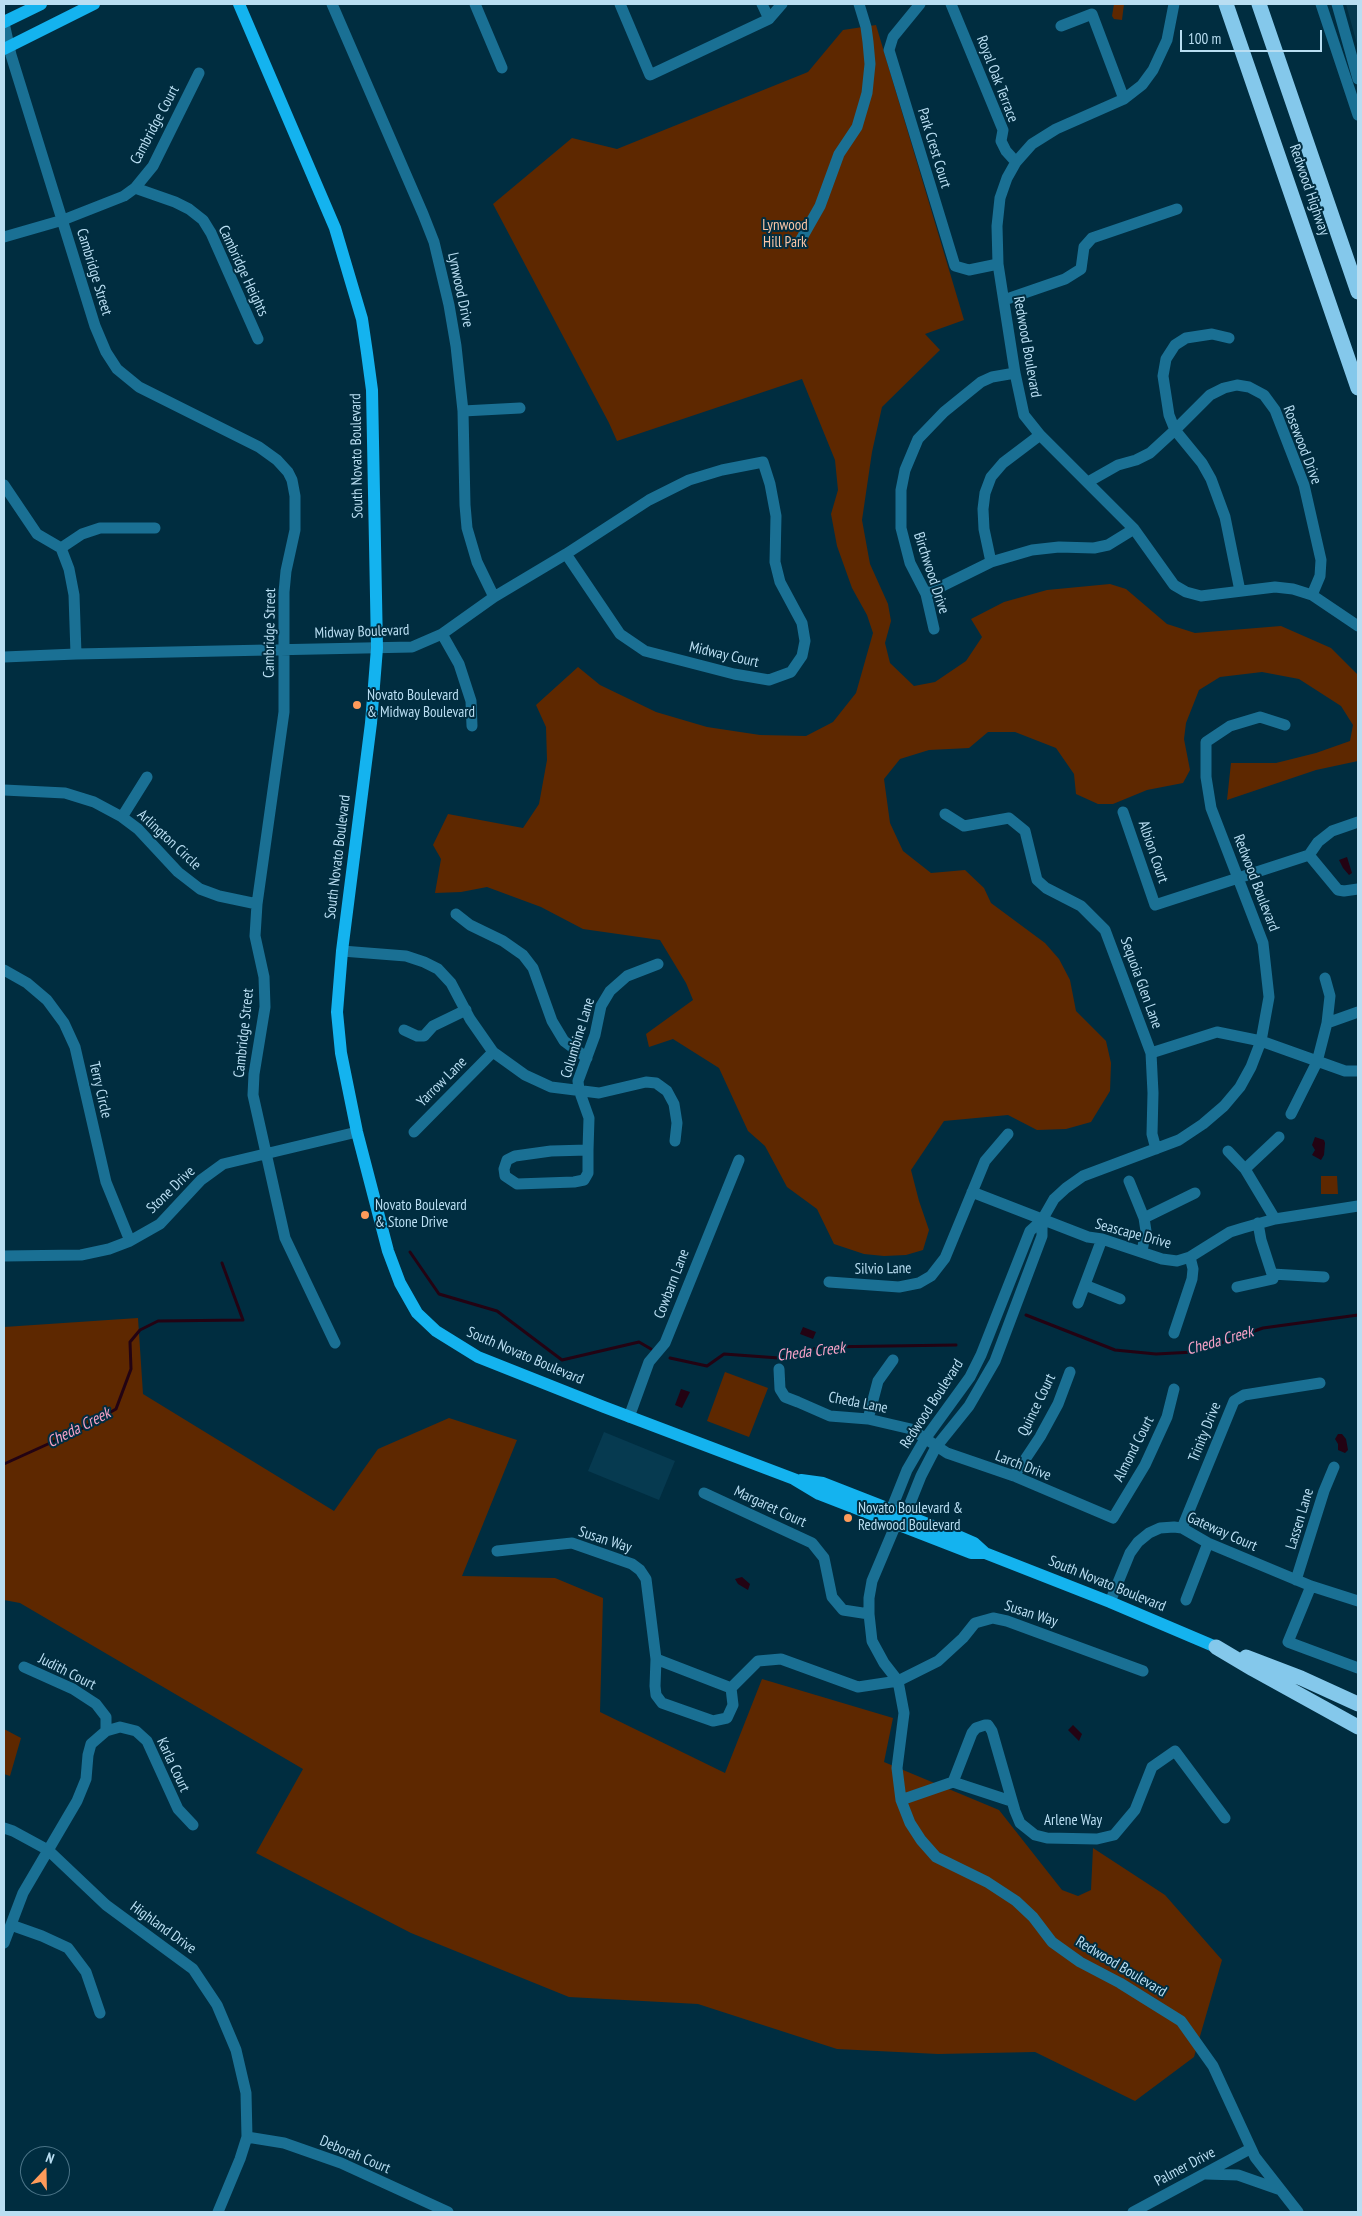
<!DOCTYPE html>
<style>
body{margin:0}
#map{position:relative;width:1362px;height:2216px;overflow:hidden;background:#002d40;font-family:"PT Sans Narrow",sans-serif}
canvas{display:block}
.frame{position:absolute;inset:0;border:5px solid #b9def2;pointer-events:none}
.north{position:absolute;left:20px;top:2146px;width:50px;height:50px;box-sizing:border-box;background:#002d40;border:1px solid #4a7487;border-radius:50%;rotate:21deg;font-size:14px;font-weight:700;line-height:20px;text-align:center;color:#b9def2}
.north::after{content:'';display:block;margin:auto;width:18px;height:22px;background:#ff9b5a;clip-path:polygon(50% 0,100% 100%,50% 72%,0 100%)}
.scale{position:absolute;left:1180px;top:30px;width:142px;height:22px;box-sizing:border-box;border:2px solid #b9def2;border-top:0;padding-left:6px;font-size:15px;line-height:18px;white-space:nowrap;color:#b9def2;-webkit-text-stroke:4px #002d40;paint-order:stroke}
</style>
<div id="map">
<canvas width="1362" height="2216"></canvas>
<div class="frame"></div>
<div class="north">N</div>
<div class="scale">100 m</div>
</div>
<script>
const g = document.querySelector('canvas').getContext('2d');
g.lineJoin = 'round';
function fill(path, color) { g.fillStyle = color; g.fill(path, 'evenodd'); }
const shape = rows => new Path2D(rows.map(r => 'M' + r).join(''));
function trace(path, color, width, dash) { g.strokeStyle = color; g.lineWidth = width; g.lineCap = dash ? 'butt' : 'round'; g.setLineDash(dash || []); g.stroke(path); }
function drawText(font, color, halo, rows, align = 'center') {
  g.font = font + ' "PT Sans Narrow",sans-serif'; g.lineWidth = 4; g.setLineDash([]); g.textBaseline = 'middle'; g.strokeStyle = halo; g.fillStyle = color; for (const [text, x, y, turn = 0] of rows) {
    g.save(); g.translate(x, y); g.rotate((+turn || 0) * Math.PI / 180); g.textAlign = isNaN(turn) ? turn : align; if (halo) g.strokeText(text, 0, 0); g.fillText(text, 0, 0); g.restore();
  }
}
fill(shape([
 [1346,4,1358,4,1358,49,1357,44],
 [604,1432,675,1461,659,1500,588,1471]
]), '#063a50');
fill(shape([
 [1114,4,1124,4,1122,20,1114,19,1112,16],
 [876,25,964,320,925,334,940,350,882,407,872,452,862,520,870,564,888,604,891,621,885,643,890,663,914,686,935,682,966,661,982,637,971,619,1004,602,1047,590,1110,584,1126,589,1167,624,1195,633,1281,626,1331,648,1358,675,1358,761,1316,770,1227,800,1231,763,1276,763,1316,753,1350,741,1353,725,1341,706,1299,679,1262,672,1220,677,1199,690,1186,723,1184,739,1190,770,1183,783,1147,790,1113,804,1098,804,1076,794,1074,774,1056,748,1015,732,988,732,969,748,929,750,900,759,884,779,890,823,903,851,931,873,965,870,984,888,991,903,1045,943,1059,959,1070,980,1076,1011,1106,1041,1111,1063,1110,1091,1091,1122,1066,1129,1037,1130,1008,1115,944,1121,911,1170,919,1201,929,1230,923,1250,906,1255,884,1256,864,1254,834,1244,817,1209,787,1187,765,1146,748,1131,719,1068,673,1039,649,1047,646,1034,693,1000,686,983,660,940,583,929,541,907,487,887,461,892,435,893,441,859,433,845,448,814,523,828,539,804,547,760,546,727,536,705,578,667,600,685,656,712,707,727,760,735,806,736,833,722,856,693,873,633,867,615,852,588,837,546,831,514,838,490,835,460,802,379,617,441,609,423,493,204,572,138,617,149,808,72,843,30],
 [1321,1176,1337,1176,1338,1194,1321,1194],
 [138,1318,143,1394,334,1511,378,1449,449,1418,517,1440,462,1576,555,1578,603,1598,600,1712,725,1773,762,1679,893,1718,884,1762,999,1810,1062,1890,1078,1896,1091,1890,1093,1848,1165,1895,1222,1960,1194,2057,1135,2101,1035,2052,938,2054,837,2049,698,2004,569,1997,411,1933,256,1853,303,1769,20,1603,4,1600,4,1327],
 [725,1372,768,1388,749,1437,707,1421],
 [4,1729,21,1738,10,1776,4,1774]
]), '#5e2800');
fill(shape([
 [1347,857,1352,873,1349,875,1343,868,1339,860],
 [1315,1137,1324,1140,1325,1143,1324,1155,1321,1160,1312,1155,1315,1150,1312,1145],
 [803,1327,816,1332,813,1339,800,1334],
 [681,1389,690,1392,682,1408,675,1405],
 [1338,1434,1342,1434,1346,1439,1348,1450,1345,1453,1338,1450,1338,1444,1335,1439],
 [742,1577,750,1584,748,1590,738,1584,735,1579],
 [1073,1725,1082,1734,1079,1741,1068,1730]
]), '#230313');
trace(shape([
 [410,1252,439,1294,497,1311,562,1360,639,1342,651,1349],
 [1026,1315,1115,1350,1156,1354,1194,1352,1263,1328,1358,1315],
 [670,1358,707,1366,724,1354,779,1358,822,1347,956,1345],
 [4,1464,81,1429,116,1409,131,1369,130,1342,140,1330,158,1321,243,1320,222,1263]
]), '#230313', 3);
trace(shape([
 [332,4,423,214,434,242,449,305,456,346,463,411,465,505,467,528,477,562,494,597],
 [475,4,502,68],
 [620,4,650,75,769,19,782,4],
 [762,4,769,19],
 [920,4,893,37,889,50,955,266,969,270,998,264],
 [951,4,1003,130,1001,141,1006,151,1016,162],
 [1174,4,1167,40,1153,70,1142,85,1124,99,1056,129,1032,144,1016,162,1007,178,1000,198,997,226,998,264,1015,373,1024,415,1040,435,1134,529,1174,585,1186,592,1201,596,1275,587,1293,589,1312,595,1358,626],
 [1321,4,1358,115],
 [1337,4,1358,79],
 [4,23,11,55,95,326,106,352,117,369,139,387,259,447,277,460,288,472,292,480,295,496,295,530,286,571,284,592,284,712,257,904,255,936,264,977,265,1007,254,1074,253,1095,285,1238,335,1343],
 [1061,26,1092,14,1124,99],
 [135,188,175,202,189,209,203,220,211,233,258,339],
 [4,237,63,220,124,196,135,188,153,166,199,73],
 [799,243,820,206,839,154,857,127,867,93,870,64,868,42,866,27,859,4],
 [1004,300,1065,279,1081,269,1084,247,1092,238,1177,209],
 [1229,338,1212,334,1186,338,1175,345,1166,359,1163,376,1169,415,1175,430,1202,463,1211,479,1225,517,1240,591],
 [463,411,520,408],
 [1088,482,1118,465,1136,460,1150,453,1175,430,1210,395,1224,388,1237,385,1249,387,1264,395,1275,410,1304,485,1321,560,1320,576,1312,595],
 [4,485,37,534,61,548,69,569,74,595,76,654],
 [61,548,82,534,100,528,155,528],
 [991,562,984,529,983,509,985,493,991,477,1003,463,1040,435],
 [926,594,991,562,1032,550,1059,547,1094,548,1108,545,1134,529],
 [934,629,926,594,910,563,901,528,901,490,905,470,918,439,944,412,981,382,992,377,1015,373],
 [442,634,459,664,471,701,472,726],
 [4,657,76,654,412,647,442,634,494,597,566,554,649,500,689,480,722,470,763,462,770,484,776,516,775,562,780,582,802,623,805,641,802,656,791,672,769,680,734,674,645,651,620,634,566,554],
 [4,790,65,793,94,802,122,817,138,829,178,872,200,889,219,896,257,904],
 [1123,812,1155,905,1309,855,1318,842,1332,831,1358,822],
 [945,814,964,826,1009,818,1025,831,1037,880,1046,888,1081,906,1105,930,1151,1053,1153,1093,1152,1134,1156,1149],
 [122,817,147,777],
 [1309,855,1338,890,1344,891,1358,889],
 [456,914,470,925,503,941,523,955,533,968,552,1021,564,1041,587,1058],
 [342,951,406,956,424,962,438,969,451,983,470,1019,493,1052,525,1075,551,1087,599,1093,646,1082,656,1083,667,1091,674,1104,677,1123,675,1141],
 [4,970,27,983,47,1000,64,1023,75,1047,106,1182,130,1241],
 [1325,978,1330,996,1327,1023],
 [404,1030,417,1036,424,1036,433,1026,466,1010],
 [1151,1053,1217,1032,1261,1041,1345,1071,1358,1071],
 [1291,1114,1317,1062,1327,1023,1358,1012],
 [414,1132,493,1052],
 [588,1150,589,1118,579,1090,578,1081,595,1035,601,1006,610,991,627,976,658,964],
 [588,1150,588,1173,584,1180,574,1182,517,1184,505,1176,504,1169,507,1160,515,1156,551,1151,588,1150],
 [1228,1151,1245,1169],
 [1129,1181,1144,1218],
 [972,1192,1088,1237,1102,1239,1162,1259,1177,1261,1190,1257,1230,1232,1243,1228,1275,1219,1358,1206],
 [1275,1219,1245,1169,1279,1137],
 [1042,1220,1042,1236,995,1361,969,1406,936,1447,921,1476,905,1516,896,1524,872,1581,869,1598,869,1614,872,1641,884,1663,898,1681,904,1713,897,1768,901,1800,910,1823,921,1840,936,1857,987,1882,1016,1901,1033,1917,1052,1942,1080,1962,1120,1983,1181,2021,1213,2066,1255,2157,1298,2212],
 [1258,1223,1261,1240,1272,1274,1324,1277],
 [1142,1251,1146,1231,1144,1218,1195,1193],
 [4,1256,81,1255,109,1249,130,1241,160,1224,201,1180,223,1164,357,1132],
 [829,1282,899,1287,919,1283,931,1276,945,1258,985,1161,1008,1134],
 [1085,1285,1120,1299],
 [1237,1287,1273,1279,1272,1274],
 [1078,1303,1102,1239],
 [1174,1333,1192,1279,1193,1269,1190,1257],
 [779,1369,780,1389,785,1397,798,1402,830,1416,868,1419,911,1429,947,1453,1014,1476,1113,1518,1145,1465,1167,1417,1174,1389],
 [629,1417,649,1362,665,1343,739,1160],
 [868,1419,878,1381,893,1360],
 [1014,1476,1040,1437,1058,1404,1070,1372],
 [704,1493,812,1543,824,1558,832,1597,843,1610,869,1614],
 [894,1518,891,1510,907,1470,925,1439,970,1377,981,1355,1030,1231,1042,1220,1054,1199,1066,1188,1083,1176,1179,1140,1203,1124,1224,1106,1240,1087,1251,1067,1261,1041,1269,997,1263,943,1211,808,1206,777,1206,742,1230,726,1260,717,1285,725],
 [1182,1528,1234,1401,1244,1395,1320,1383],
 [497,1551,572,1543,632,1564,640,1570,646,1579,656,1659,731,1688,758,1661,781,1659,858,1687,898,1681,938,1661,963,1638,975,1623,993,1618,1007,1621,1143,1671],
 [1296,1580,1324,1491,1334,1467],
 [1311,1586,1288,1642,1358,1668],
 [1186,1600,1208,1543],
 [1110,1602,1130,1553,1138,1542,1149,1533,1160,1528,1174,1527,1182,1528,1208,1543,1311,1586,1358,1601],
 [656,1659,655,1686,656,1695,662,1703,713,1721,727,1718,733,1705,731,1688],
 [24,1667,73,1689,96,1704,106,1717,106,1731],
 [953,1782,972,1733,976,1728,985,1725,988,1725,992,1731,1015,1811,1020,1823,1035,1835,1047,1838,1097,1839,1114,1835,1135,1810,1152,1767,1175,1751,1225,1818],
 [901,1800,953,1782,1011,1801],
 [4,1828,13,1831,48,1850,106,1905,193,1969,217,2005,236,2050,246,2093,247,2137,240,2159,218,2212],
 [11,1925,42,1936,68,1948,86,1972,100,2013],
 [4,1943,23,1893,77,1801,86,1779,88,1755,91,1744,106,1731,120,1727,136,1731,147,1741,178,1809,193,1825],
 [247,2137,284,2143,341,2163,448,2212],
 [1206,2174,1238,2175,1278,2189],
 [1133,2212,1250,2149]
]), '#1a7094', 11);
trace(shape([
 [239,4,335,228,362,319,367,353,372,390,377,648,371,723,342,951,337,1012,341,1053,357,1132,388,1251,400,1283,417,1313,436,1331,478,1357,604,1407,794,1479,819,1494,971,1553,985,1553,1110,1602,1216,1647],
 [4,22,41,4],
 [4,49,94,4],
 [801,1480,823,1483,951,1533,974,1543,985,1553]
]), '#14b3ef', 12);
trace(shape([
 [1226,4,1358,388],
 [1259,4,1358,292],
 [1216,1647,1253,1669,1358,1727],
 [1246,1657,1301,1678,1358,1704]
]), '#84c8eb', 15);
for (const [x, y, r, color] of [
 [357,705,5,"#ff9b5a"],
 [365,1215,5,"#ff9b5a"],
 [848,1518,5,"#ff9b5a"]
]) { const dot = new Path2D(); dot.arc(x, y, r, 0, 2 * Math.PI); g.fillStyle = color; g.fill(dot); trace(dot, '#002d40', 2); }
drawText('15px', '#b9def2', '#002d40', [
 ["Royal Oak Terrace",997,79,69],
 ["Cambridge Court",155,125,-62],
 ["Park Crest Court",934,148,73],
 ["Redwood Highway",1309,190,71],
 ["Cambridge Heights",243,271,65],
 ["Cambridge Street",94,272,73],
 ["Lynwood Drive",460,290,78],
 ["Redwood Boulevard",1027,347,80],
 ["Rosewood Drive",1302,445,69],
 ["South Novato Boulevard",357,456,-91],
 ["Birchwood Drive",931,573,72],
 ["Midway Boulevard",362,632,-2],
 ["Cambridge Street",270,633,-89],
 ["Midway Court",724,655,13],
 ["Arlington Circle",169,840,43],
 ["Albion Court",1153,852,71],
 ["South Novato Boulevard",338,857,-83],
 ["Redwood Boulevard",1256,883,69],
 ["Sequoia Glen Lane",1141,983,70],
 ["Cambridge Street",244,1033,-84],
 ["Columbine Lane",578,1038,-73],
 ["Yarrow Lane",442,1082,-45],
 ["Terry Circle",100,1090,77],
 ["Stone Drive",171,1190,-44],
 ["Seascape Drive",1133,1234,15],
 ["Silvio Lane",883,1269,-1],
 ["Cowbarn Lane",672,1284,-69],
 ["South Novato Boulevard",525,1356,23],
 ["Cheda Lane",858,1403,11],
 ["Redwood Boulevard",932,1404,-57],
 ["Quince Court",1037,1405,-64],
 ["Trinity Drive",1205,1432,-68],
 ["Almond Court",1134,1449,-63],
 ["Larch Drive",1023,1466,21],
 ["Margaret Court",770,1507,25],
 ["Lassen Lane",1300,1519,-73],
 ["Gateway Court",1222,1532,24],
 ["Susan Way",605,1540,18],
 ["South Novato Boulevard",1107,1584,22],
 ["Susan Way",1031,1614,18],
 ["Judith Court",67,1672,27],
 ["Karla Court",173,1765,65],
 ["Arlene Way",1073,1821],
 ["Highland Drive",163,1928,36],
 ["Redwood Boulevard",1121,1967,31],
 ["Deborah Court",355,2155,23],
 ["Palmer Drive",1185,2167,-28]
]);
drawText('15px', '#f8c4a5', '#002d40', [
 ["Lynwood",785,226],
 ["Hill Park",785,243]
]);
drawText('15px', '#b9def2', '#002d40', [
 ["Novato Boulevard",367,696],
 ["& Midway Boulevard",367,713],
 ["Novato Boulevard",375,1206],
 ["& Stone Drive",375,1223],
 ["Novato Boulevard &",858,1509],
 ["Redwood Boulevard",858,1526]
], 'left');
drawText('italic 16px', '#f6a2c7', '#002d40', [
 ["Cheda Creek",1220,1341,-16],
 ["Cheda Creek",811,1352,-7],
 ["Cheda Creek",79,1428,-27]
]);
</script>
